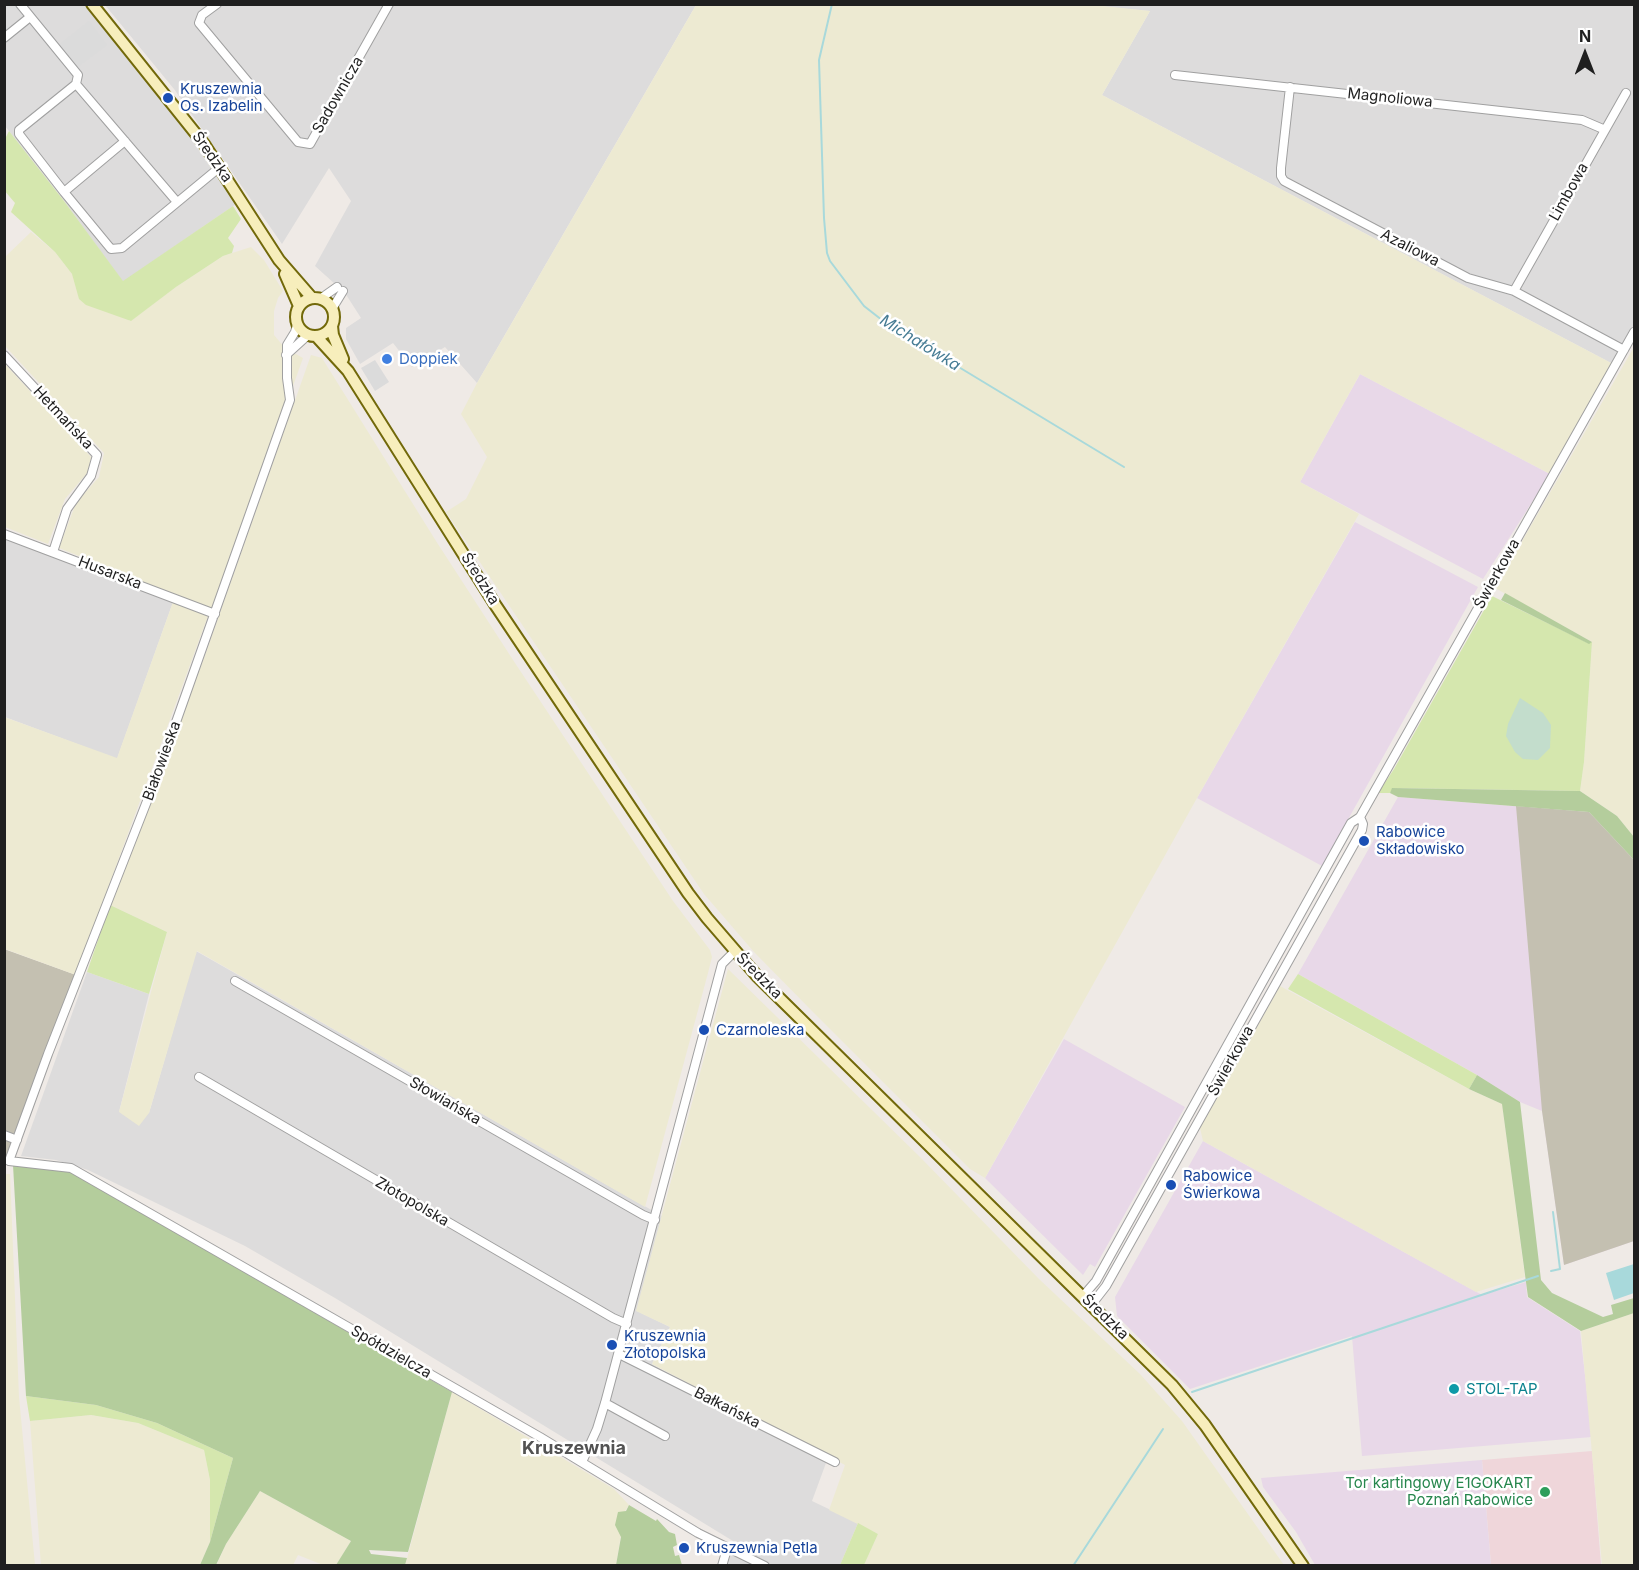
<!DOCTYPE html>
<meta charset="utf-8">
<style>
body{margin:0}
#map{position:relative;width:1639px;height:1570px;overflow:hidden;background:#efeae6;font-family:Inter,sans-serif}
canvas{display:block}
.frame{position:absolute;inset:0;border:6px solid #1f1f1f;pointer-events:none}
.north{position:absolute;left:1555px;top:24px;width:60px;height:60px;-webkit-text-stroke:4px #fff;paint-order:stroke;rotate:0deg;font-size:16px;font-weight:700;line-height:24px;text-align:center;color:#1f1f1f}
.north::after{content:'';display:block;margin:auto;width:21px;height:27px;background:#1f1f1f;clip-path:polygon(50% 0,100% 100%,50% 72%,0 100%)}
</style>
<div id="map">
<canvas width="1639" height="1570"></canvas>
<div class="frame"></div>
<div class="north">N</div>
</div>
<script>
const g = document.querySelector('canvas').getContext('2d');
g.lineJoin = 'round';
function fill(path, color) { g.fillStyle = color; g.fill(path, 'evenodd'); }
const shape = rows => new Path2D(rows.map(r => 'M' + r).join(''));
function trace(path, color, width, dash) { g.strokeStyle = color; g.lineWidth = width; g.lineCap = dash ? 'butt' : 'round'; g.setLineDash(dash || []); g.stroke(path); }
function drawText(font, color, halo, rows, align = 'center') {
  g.font = font + ' Inter,sans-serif'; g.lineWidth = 5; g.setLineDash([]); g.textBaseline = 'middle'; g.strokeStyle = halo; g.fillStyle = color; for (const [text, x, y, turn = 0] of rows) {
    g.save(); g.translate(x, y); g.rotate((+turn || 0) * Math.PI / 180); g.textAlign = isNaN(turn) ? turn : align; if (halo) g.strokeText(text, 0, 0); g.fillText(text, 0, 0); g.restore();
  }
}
fill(shape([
 [5,5,84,5,178,119,236,204,123,282,64,201,5,126],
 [105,5,696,5,477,383,445,347,412,367,393,343,360,364,346,339,346,328,361,318,345,293,315,266,351,201,329,168,282,244,174,89],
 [1084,5,1634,5,1634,329,1613,364,1102,95,1150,11],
 [4,537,173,602,117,759,5,717],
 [196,951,662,1216,637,1311,670,1327,652,1364,826,1463,812,1501,858,1523,840,1565,727,1565,733,1541,335,1298,245,1246,88,1170,56,1160,21,1156,87,972,149,994,119,1112,149,1113]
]), '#dddcdc');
fill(shape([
 [1592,1451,1601,1565,1491,1565,1482,1460]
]), '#efd6da');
fill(shape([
 [1360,374,1550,474,1483,579,1300,482],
 [1355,522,1478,587,1322,866,1197,798],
 [1398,797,1589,812,1634,860,1634,1241,1564,1265,1542,1111,1520,1102,1477,1075,1298,974],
 [1064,1039,1185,1107,1095,1267,1090,1264,1083,1275,985,1178],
 [1203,1141,1482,1295,1526,1282,1527,1297,1580,1331,1592,1437,1362,1456,1352,1336,1190,1389,1117,1316,1115,1297],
 [1482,1460,1491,1565,1315,1565,1296,1532,1263,1487,1261,1478]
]), '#e8d8e8');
fill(shape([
 [1516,806,1589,812,1634,860,1634,1241,1564,1265,1542,1111],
 [4,949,76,975,7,1156,4,1155]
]), '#c4c0b1');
fill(shape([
 [1084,4,1150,11,1102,95,1613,364,1550,474,1360,374,1300,482,1359,514,1197,798,985,1178,970,1169,812,1011,754,952,704,894,446,512,466,499,487,457,461,414,477,383,696,5],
 [31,232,55,252,72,274,130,321,176,287,223,256,251,247,264,260,283,291,278,298,274,311,274,335,285,348,303,358,213,610,59,548,76,503,99,477,104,453,5,346,5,257],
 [1634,347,1634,837,1617,816,1580,791,1584,762,1592,642,1495,588],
 [311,355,322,358,436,541,515,663,673,901,710,950,712,957,708,973,645,1207,197,951,149,1113,139,1126,119,1112,167,932,110,905,203,661],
 [4,363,91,457,88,472,65,499,48,544,5,527],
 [173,602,208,616,76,975,5,949,4,717,117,758],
 [728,969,920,1157,1039,1279,1140,1374,1182,1421,1284,1565,864,1565,878,1534,829,1510,845,1465,652,1364,670,1327,636,1311],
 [1280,986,1469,1089,1502,1104,1525,1277,1476,1292,1203,1141,1200,1128],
 [5,1174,10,1174,19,1397,35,1565,5,1566],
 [1634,1313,1634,1565,1602,1565,1581,1331],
 [452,1392,614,1489,629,1505,625,1511,616,1565,405,1566],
 [91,1415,138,1423,204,1450,210,1480,210,1542,200,1565,41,1565,30,1421],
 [260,1491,351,1541,336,1565,323,1565,298,1555,293,1565,216,1566,226,1544]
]), '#edead2');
fill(shape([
 [9,131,64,201,123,281,233,206,241,219,228,238,234,246,232,253,223,256,176,287,131,321,86,305,79,299,72,274,55,252,11,212,15,203,4,190,5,139],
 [1492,596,1588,643,1592,642,1584,762,1580,791,1393,788,1390,793,1378,793,1394,769],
 [110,905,167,932,149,994,87,972],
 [1298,974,1477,1075,1469,1089,1288,989],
 [26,1396,96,1405,157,1423,233,1458,210,1542,210,1480,204,1450,138,1423,91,1415,30,1421],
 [858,1523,878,1534,864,1565,840,1565]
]), '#d5e7ae');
fill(shape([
 [1505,593,1592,642,1589,644,1501,600],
 [1392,788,1580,791,1617,816,1634,837,1634,860,1589,812,1398,797,1390,793],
 [1477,1075,1520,1102,1541,1280,1552,1293,1603,1317,1613,1314,1611,1305,1634,1298,1634,1313,1581,1331,1528,1297,1502,1104,1469,1089],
 [13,1165,65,1170,76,1175,452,1392,408,1552,369,1550,371,1554,407,1558,405,1565,336,1565,351,1541,260,1491,226,1544,216,1565,200,1565,210,1542,233,1458,157,1423,96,1405,26,1396],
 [629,1505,656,1521,657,1519,669,1532,675,1534,677,1545,673,1547,675,1556,679,1555,682,1565,616,1565,621,1537,615,1525,618,1512,626,1511]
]), '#b4cd9c');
fill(shape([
 [1520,698,1543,713,1551,725,1550,748,1538,760,1523,759,1515,752,1506,736,1508,724]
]), '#c3ddcc');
fill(shape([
 [89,21,107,45,74,70,56,47],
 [375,360,389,382,375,391,361,368]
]), '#dbdbdb');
fill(shape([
 [1634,1264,1634,1293,1614,1300,1606,1273]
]), '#a8d9db');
trace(shape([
 [832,4,819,60,824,218,827,253,830,261,864,306,896,331,919,343,1124,467],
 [1551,1271,1560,1269,1553,1212],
 [1192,1392,1538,1276],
 [1073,1566,1163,1429]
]), '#a8d9db', 2);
const street = shape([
 [20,4,78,75,76,84,19,130,19,134,64,192],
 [217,4,202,15,199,23,298,142,310,144,389,4],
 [4,38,30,17],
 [1175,75,1582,120,1603,129],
 [76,84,177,202],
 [1290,87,1281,168,1281,176,1284,181,1468,278,1514,291,1624,350],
 [125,141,64,192,111,249,122,248,220,167],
 [1514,291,1626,93],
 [320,299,337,287],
 [332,309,343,291],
 [297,325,295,332,287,345,287,378,290,400,158,773,48,1054,9,1161,71,1168,540,1437,698,1533,765,1566],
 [4,355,97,455,91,476,67,509,53,552],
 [286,355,308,335],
 [4,534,215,614],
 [235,981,643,1215,655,1220],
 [199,1077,613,1318,627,1324],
 [4,1135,17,1140],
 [1083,1296,1096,1281,1351,823,1360,817,1634,332],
 [1092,1304,1106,1286,1362,830,1363,824,1360,817],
 [619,1354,835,1462],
 [605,1403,665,1436],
 [582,1462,597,1429,605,1403,722,964,734,952],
 [722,1566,727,1549]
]);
const secondary = shape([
 [92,4,204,144,279,260,312,298],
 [285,274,299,306],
 '296 317a19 19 0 1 1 38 0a19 19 0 1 1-38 0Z',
 [332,326,333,335,343,359],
 [316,336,348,371,496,606,688,893,707,918,757,976,1172,1385,1205,1425,1303,1566]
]);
trace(street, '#a0a0a0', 10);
trace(secondary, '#72690a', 14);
trace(street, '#fff', 8);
trace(secondary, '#f7eebc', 10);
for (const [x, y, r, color] of [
 [168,98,6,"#1a4fb4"],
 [387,359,6,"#3f7fe0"],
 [1364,841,6,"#1a4fb4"],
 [704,1030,6,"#1a4fb4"],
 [1171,1185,6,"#1a4fb4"],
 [612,1345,6,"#1a4fb4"],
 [1454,1389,6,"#0f9aa8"],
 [1545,1492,6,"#2e9e5b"],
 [684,1548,6,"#1a4fb4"]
]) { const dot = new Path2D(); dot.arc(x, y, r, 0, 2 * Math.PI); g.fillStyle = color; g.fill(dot); trace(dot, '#fff', 2); }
drawText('15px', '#164399', '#fff', [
 ["Kruszewnia",180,89],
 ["Os. Izabelin",180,106],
 ["Rabowice",1376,832],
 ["Składowisko",1376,849],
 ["Czarnoleska",716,1030],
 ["Rabowice",1183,1176],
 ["Świerkowa",1183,1193],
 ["Kruszewnia",624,1336],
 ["Złotopolska",624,1353],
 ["Kruszewnia Pętla",696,1548]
], 'left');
drawText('15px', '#1f1f1f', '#fff', [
 ["Sadownicza",338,95,-60],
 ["Magnoliowa",1390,98,6],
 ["Średzka",212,157,55],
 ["Limbowa",1569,192,-61],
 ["Azaliowa",1410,248,27],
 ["Hetmańska",63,418,47],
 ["Husarska",110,573,21],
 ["Świerkowa",1497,574,-61],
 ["Średzka",480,579,58],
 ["Białowieska",162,761,-70],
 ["Średzka",759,976,45],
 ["Świerkowa",1231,1061,-61],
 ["Słowiańska",445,1101,30],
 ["Złotopolska",412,1202,30],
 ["Średzka",1105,1317,44],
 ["Spółdzielcza",391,1352,30],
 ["Bałkańska",727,1408,27]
]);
drawText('15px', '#366cbe', '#fff', [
 ["Doppiek",399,359]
], 'left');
drawText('15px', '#0d838f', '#fff', [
 ["STOL-TAP",1466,1389]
], 'left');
drawText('15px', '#27864d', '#fff', [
 ["Tor kartingowy E1GOKART",1533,1483],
 ["Poznań Rabowice",1533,1500]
], 'right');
drawText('italic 16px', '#467c94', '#fff', [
 ["Michałówka",920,343,32]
]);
drawText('bold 18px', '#525252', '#fff', [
 ["Kruszewnia",574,1449]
]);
</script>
